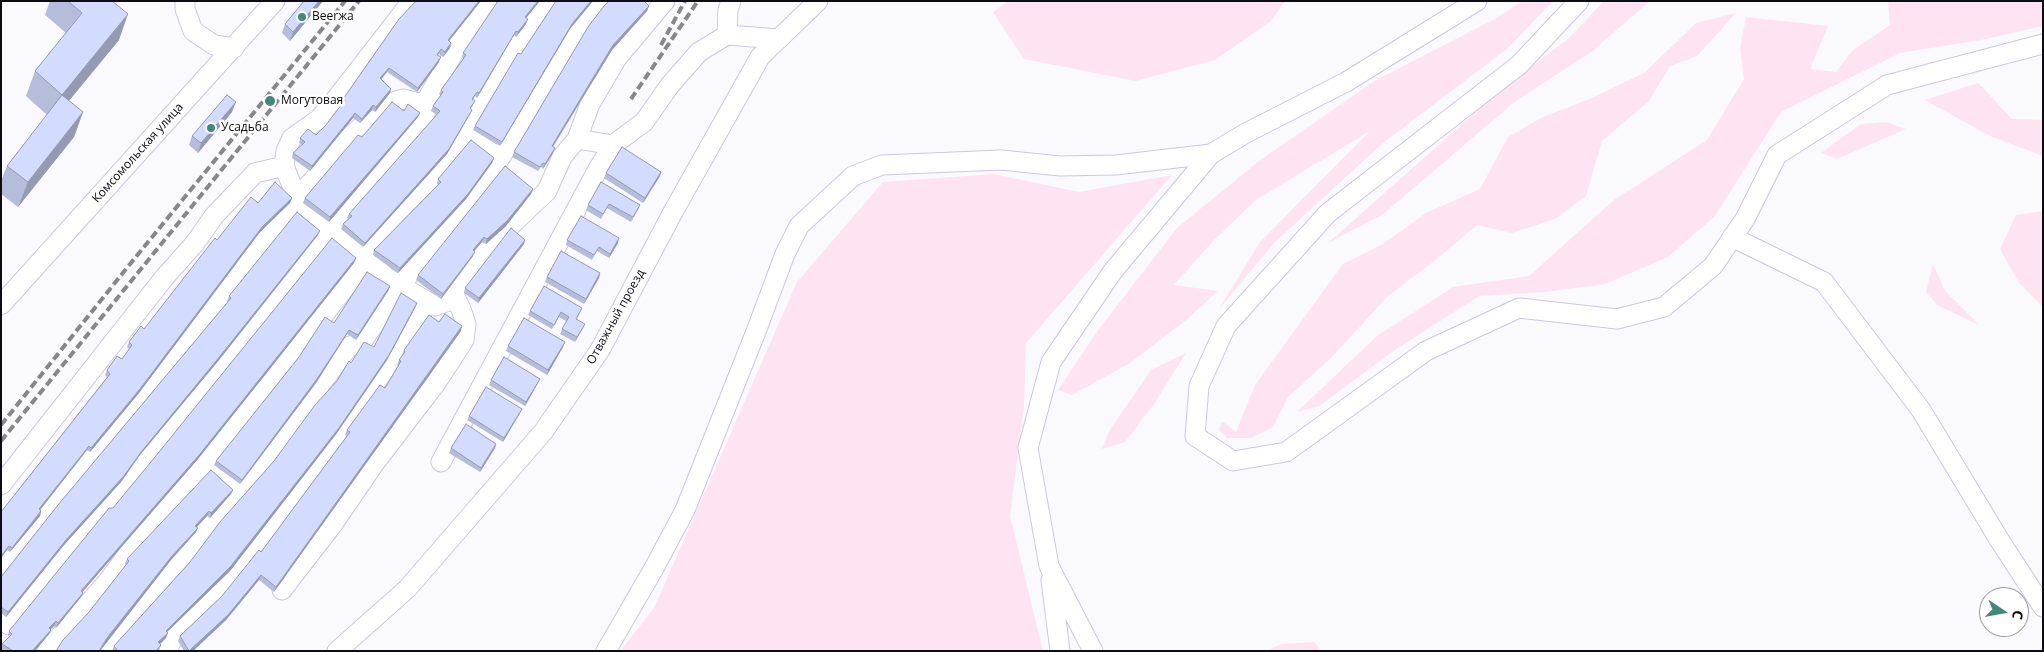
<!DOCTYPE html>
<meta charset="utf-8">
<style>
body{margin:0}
#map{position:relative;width:2044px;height:652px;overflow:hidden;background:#faf9fe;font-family:"Open Sans",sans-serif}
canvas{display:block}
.frame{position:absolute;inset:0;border:2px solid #0d0b13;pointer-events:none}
.north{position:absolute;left:1979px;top:587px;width:50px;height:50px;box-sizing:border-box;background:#fff;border:1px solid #9e9da1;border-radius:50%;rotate:102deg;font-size:14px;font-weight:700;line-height:20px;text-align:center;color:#0d0b13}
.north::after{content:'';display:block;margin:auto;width:18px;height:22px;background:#44887d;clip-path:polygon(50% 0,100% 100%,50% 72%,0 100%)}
</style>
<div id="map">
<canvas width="2044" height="652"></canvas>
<div class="frame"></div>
<div class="north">С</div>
</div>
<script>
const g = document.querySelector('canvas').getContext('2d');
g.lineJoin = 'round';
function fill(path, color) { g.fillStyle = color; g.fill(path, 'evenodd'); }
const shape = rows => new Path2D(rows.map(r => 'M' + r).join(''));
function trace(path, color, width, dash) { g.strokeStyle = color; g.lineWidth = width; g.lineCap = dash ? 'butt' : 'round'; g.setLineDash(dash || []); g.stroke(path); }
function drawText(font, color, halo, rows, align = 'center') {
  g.font = font + ' "Open Sans",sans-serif'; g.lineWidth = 5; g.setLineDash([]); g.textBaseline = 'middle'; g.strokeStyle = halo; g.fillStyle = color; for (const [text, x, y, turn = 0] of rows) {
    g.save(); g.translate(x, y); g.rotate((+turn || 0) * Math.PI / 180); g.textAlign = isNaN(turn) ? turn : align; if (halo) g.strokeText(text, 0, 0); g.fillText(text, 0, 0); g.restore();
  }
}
fill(shape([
 [1008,1,1285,1,1271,21,1215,60,1136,81,1024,59,993,12],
 [1523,1,1553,1,1508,48,1383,143,1274,243,1219,309,1260,242,1370,131,1256,200,1213,241,1174,285,1218,291,1185,321,1130,363,1072,395,1058,390,1099,329,1177,228,1259,161,1376,80,1491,21],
 [1604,1,1650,1,1590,53,1517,100,1382,215,1328,243,1504,87,1568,39],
 [1888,1,2043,1,2043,26,1981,40,1900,53,1781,112,1714,217,1668,257,1605,284,1545,292,1479,296,1395,350,1319,406,1297,412,1377,336,1453,287,1529,276,1614,200,1707,140,1744,79,1740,48,1746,17,1828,26,1810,69,1836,72,1853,50,1890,25],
 [1736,13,1697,56,1670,66,1649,101,1602,141,1586,196,1555,219,1512,233,1477,225,1433,262,1388,296,1331,358,1288,397,1273,427,1251,438,1227,438,1219,430,1222,421,1236,432,1255,385,1343,264,1383,244,1426,213,1480,189,1508,137,1543,117,1592,98,1644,73,1696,23],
 [1978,83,2012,119,2043,120,2043,156,1990,136,1925,100],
 [1886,122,1906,129,1837,159,1821,153,1861,124],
 [994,174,1079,192,1172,175,1026,343,1024,407,1010,516,1043,651,620,651,654,608,797,282,883,182],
 [2043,211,2043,307,2019,283,2000,249,2016,215],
 [1933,264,1945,291,1979,325,1937,305,1926,292],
 [1186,353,1154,404,1125,442,1102,449,1109,431,1151,370],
 [1314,642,1321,651,1267,651,1281,644]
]), '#fee3f2');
const minor = shape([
 [185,1,185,9,193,31,214,45,234,48],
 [412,1,332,104,319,119,292,138,286,151,284,166,302,210,354,249,387,278,435,306,446,302,486,249,547,191,562,157,577,139,613,145],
 [1579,1,1519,65,1328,213,1226,326,1199,386,1195,436,1233,461,1286,452,1426,351,1519,308,1617,319,1664,307,1713,266,1745,219,1777,155,1887,85,2043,44],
 [727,35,728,10,731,1],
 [466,136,500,158,586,17,602,1],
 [577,139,590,104,617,58,665,1],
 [1732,237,1824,282,1921,410,2000,541,2043,607],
 [1,305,275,1],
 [441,462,598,169,613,145,644,122,670,85,699,52,727,35,779,39],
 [205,464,241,492,348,347,362,342,400,286,454,218,476,195,500,158],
 [1,485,164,278,195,243,214,216,255,173,284,166],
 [1,572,71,481,131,410,212,308,271,229,350,137,386,104,403,99,425,105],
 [1051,580,1060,651],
 [282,590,333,524,374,464,436,383,464,340,466,324,461,309,453,293],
 [1,620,9,625,81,535,130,480,330,232,416,132,423,123,429,96,459,43,492,1],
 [47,651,109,580,136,543,209,459,276,377,366,260,370,249,451,157,466,136,488,91,548,1],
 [109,651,200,537,241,492],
 [167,651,175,633,231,579,271,528,391,361,428,303],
 [337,651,407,589,543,432,600,350,673,212,760,57,818,1],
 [606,651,653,570,685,510,757,329,785,254,799,226,853,176,882,165,1001,160,1060,166,1116,165,1211,154,1246,133,1346,82,1477,1],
 [1093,651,1049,566,1028,448,1051,362,1113,271,1211,154]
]);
trace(minor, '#cdc7e1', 21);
trace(minor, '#fff', 19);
trace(shape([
 [661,45,685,1],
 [631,99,698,1],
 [1,425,126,269,345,1],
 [1,441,359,1]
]), '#87868c', 4, [8, 4]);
fill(shape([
 [50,1,112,1,119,40,69,101,83,112,74,137,18,207,1,194,1,181,7,166,47,115,26,96,35,71,66,33,45,15],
 [304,1,323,1,290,41,282,33,285,24],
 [556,1,593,1,570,29,500,146,473,130,475,126],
 [649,6,647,11,612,50,553,147,553,153,543,169,541,167,538,171,512,157,514,152],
 [526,18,526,24,516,37,514,35,477,98,475,96,473,100,475,101,471,109,472,110,470,114,447,154,363,247,341,229,343,224,348,219,347,218,349,214,437,115,431,111,433,106,441,95,439,94,441,90,463,59,462,58,463,53],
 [399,19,449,41,451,43,450,48,443,57,439,54,438,55,439,62,417,92,387,72,381,80,391,89,390,93,375,112,372,110,360,123,353,118,310,171,292,158,293,153,302,145,299,143,300,138,316,135,325,126,342,104,341,103,343,99],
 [404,111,418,117,329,222,303,203,305,198,362,137],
 [232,112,198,153,189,145,192,136],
 [494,158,492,163,466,199,398,273,373,255,374,250,438,185,437,184,438,179],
 [661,172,660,176,643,203,604,178,606,173],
 [601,182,640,205,638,210,631,222,607,208,601,219,586,210,588,205],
 [533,189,531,194,506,226,486,244,482,242,474,251,473,256,441,299,416,280,418,275],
 [292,198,290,203,260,232,139,393,90,452,87,450,40,510,41,511,40,516,10,552,7,550,1,558,1,512,107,377,105,375,107,370,122,359,129,349,127,347,129,342,144,329,217,240,258,203],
 [318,235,219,360,140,455,121,482,64,545,6,617,1,613,1,577,228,302,227,301,229,296],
 [567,240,618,243,609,258,597,251,592,260,566,245],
 [524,244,478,303,464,293,465,288],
 [356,258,354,263,198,459,82,592,83,593,81,597,56,628,54,626,51,629,49,634,35,651,4,651,1,649,2,644,9,637,8,635,9,631,113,508],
 [600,273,599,278,584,304,545,282,547,277],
 [390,286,388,291,356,340,347,334,316,383,240,484,214,465,216,461,334,323],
 [417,303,415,308,387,360,337,433,230,571,167,632,166,638,160,644,161,645,159,651,112,651,114,646,190,562,274,461,351,363,374,347],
 [582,308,577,319,583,328,575,342,560,334,566,321,559,317,552,329,528,315,530,311],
 [439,322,461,331,274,592,259,580,226,620,193,651,184,651,178,641,180,636,222,596,261,552,347,436,345,435,347,430,385,388,399,365,397,365,399,360,402,355,404,350],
 [508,346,563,347,547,375,506,351],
 [491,380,538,383,525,406,489,385],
 [520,413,503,442,467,420,469,416],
 [496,444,495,448,480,472,449,453,451,448],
 [233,490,231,494,210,518,207,516,197,527,196,532,171,560,100,651,56,651,89,612,126,565,125,564,127,559]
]), '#b5bdda');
fill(shape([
 [319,1,323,1,290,41,293,32],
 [479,1,481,1,446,45,448,40],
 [538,1,540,1,523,22,525,17],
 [591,1,593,1,570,29,500,146,502,142,572,24],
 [649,6,647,11,612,50,550,151,552,146,613,45],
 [128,14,119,40,53,120,62,95],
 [528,19,526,24,516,37,518,32],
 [516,31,514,35,477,98,479,93],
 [451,43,450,48,443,57,445,52],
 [441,57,439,62,417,92,418,88],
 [389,68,387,72,378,83,380,78],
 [391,89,390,93,375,112,376,107],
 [236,102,232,112,198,153,201,143],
 [373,105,372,110,360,123,362,119],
 [472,110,470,114,447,154,363,247,365,243],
 [83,112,74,137,18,207,28,182],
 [355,113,353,118,310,171,312,166],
 [420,113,418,117,329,222,330,217],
 [555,148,553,153,543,169,545,164],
 [494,158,492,163,466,199,398,273,400,268],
 [661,172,660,176,643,203,645,198],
 [533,189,531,194,506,226,486,244,487,239],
 [292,198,290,203,260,232,139,393,90,452,91,448,262,227],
 [320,231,318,235,219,360,140,455,121,482,64,545,6,617,8,612,66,540,142,451],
 [484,237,482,242,471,255,473,250],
 [619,238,618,243,609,258,610,254],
 [525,240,524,244,478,303,479,298],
 [475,252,473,256,441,299,443,294],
 [356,258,354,263,198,459,79,596,81,591],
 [600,273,599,278,584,304,586,299],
 [390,286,388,291,356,340,358,335],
 [417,303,415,308,387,360,337,433,230,571,164,635,166,631],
 [585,324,583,328,575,342,577,337],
 [462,326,461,331,274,592,276,587],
 [349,330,347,334,316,383,240,484,242,480],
 [565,342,563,347,547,375,548,370],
 [540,379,538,383,525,406,526,402],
 [522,409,520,413,503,442,504,438],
 [496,444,495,448,480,472,481,468],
 [89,446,87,450,37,514,39,509],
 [233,490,231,494,210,518,211,513],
 [41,511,40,516,10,552,12,548],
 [209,511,207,516,194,530,195,526],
 [198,528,196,532,171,560,100,651,99,651,107,638,172,556],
 [9,546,7,550,1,558,1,556],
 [261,575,259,580,226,620,193,651,189,651],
 [83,593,81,597,56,628,58,623],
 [56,621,54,626,47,633,49,628],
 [51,630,49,634,35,651,32,651],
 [168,633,166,638,157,647,158,642]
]), '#949ab2');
const building = shape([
 [68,1,112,1,128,14,62,95,35,71,82,13,68,1],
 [304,1,319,1,293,32,285,24,304,1],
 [416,1,479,1,448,40,451,43,445,52,441,49,437,55,441,57,418,88,389,68,380,78,391,89,376,107,373,105,362,119,355,113,312,166,293,153,305,142,300,138,308,129,316,135,325,126,345,100,343,99,399,19,416,1],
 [498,1,538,1,525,17,528,19,518,32,516,31,479,93,477,92,472,99,475,101,470,108,472,110,449,149,365,243,343,224,352,216,349,214,440,111,433,106,443,92,441,90,466,55,463,53,498,1],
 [556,1,591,1,572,24,502,142,475,126,518,53,521,54,556,1],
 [609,1,644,1,649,6,613,45,552,146,555,148,545,164,543,163,540,167,514,152,588,27,604,6,609,1],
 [62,95,83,112,28,182,7,166,62,95],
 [227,95,236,102,201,143,192,136,227,95],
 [392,102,404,111,408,104,420,113,330,217,305,198,358,135,362,137,392,102],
 [471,140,494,158,468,194,400,268,374,250,441,182,438,179,471,140],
 [622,147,661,172,645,198,606,173,622,147],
 [505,166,533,189,507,221,487,239,484,237,473,250,475,252,443,294,418,275,505,166],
 [275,182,292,198,262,227,140,389,91,448,89,446,39,509,41,511,12,548,9,546,1,556,1,512,110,374,107,370,117,356,122,359,132,345,129,342,141,326,144,329,215,238,217,240,251,197,258,203,275,182],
 [601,182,640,205,633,217,609,204,603,214,588,205,601,182],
 [297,212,320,231,221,355,142,451,123,477,66,540,8,612,1,607,1,577,58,505,231,298,229,296,297,212],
 [581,216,619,238,610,254,599,247,594,255,567,240,581,216],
 [511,228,525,240,479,298,465,288,511,228],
 [332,238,356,258,200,454,81,591,83,593,58,623,56,621,49,628,51,630,32,651,13,651,2,644,12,634,9,631,109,508,113,508,155,457,332,238],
 [561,251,600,273,586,299,547,277,561,251],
 [367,272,390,286,358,335,349,330,317,379,242,480,216,461,299,357,325,317,334,323,367,272],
 [544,286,582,308,576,319,585,324,577,337,562,329,569,317,561,312,554,325,530,311,544,286],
 [401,293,417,303,389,355,339,428,231,566,166,631,168,633,158,642,161,645,156,651,118,651,114,646,190,562,220,522,274,461,315,405,337,381,349,361,351,363,364,342,374,347,401,293],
 [445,314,462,326,276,587,261,575,228,615,189,651,180,636,222,596,259,550,261,552,350,432,347,430,380,385,385,388,401,361,399,360,405,352,404,350,429,315,439,322,445,314],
 [524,318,565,342,548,370,508,346,524,318],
 [504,357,540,379,526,402,491,380,504,357],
 [486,387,522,409,504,438,469,416,486,387],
 [466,424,496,444,481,468,451,448,466,424],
 [211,470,233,490,211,513,209,511,195,526,198,528,172,556,107,638,99,651,56,651,63,640,89,612,129,561,127,559,211,470]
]);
fill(building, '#d3dcfe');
trace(building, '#949ab2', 1);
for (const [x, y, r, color] of [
 [302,17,5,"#44887d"],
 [270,101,6,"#44887d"],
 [211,128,5,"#44887d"]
]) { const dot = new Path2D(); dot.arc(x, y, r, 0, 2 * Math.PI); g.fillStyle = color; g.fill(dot); trace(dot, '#fff', 2); }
drawText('12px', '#0d0b13', '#fff', [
 ["Beerжа",312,17],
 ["Могутовая",281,101],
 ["Усадьба",221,128]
], 'left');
drawText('12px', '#0d0b13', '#fff', [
 ["Комсомольская улица",138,153,-48],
 ["Отважный проезд",616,317,-61]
]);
</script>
